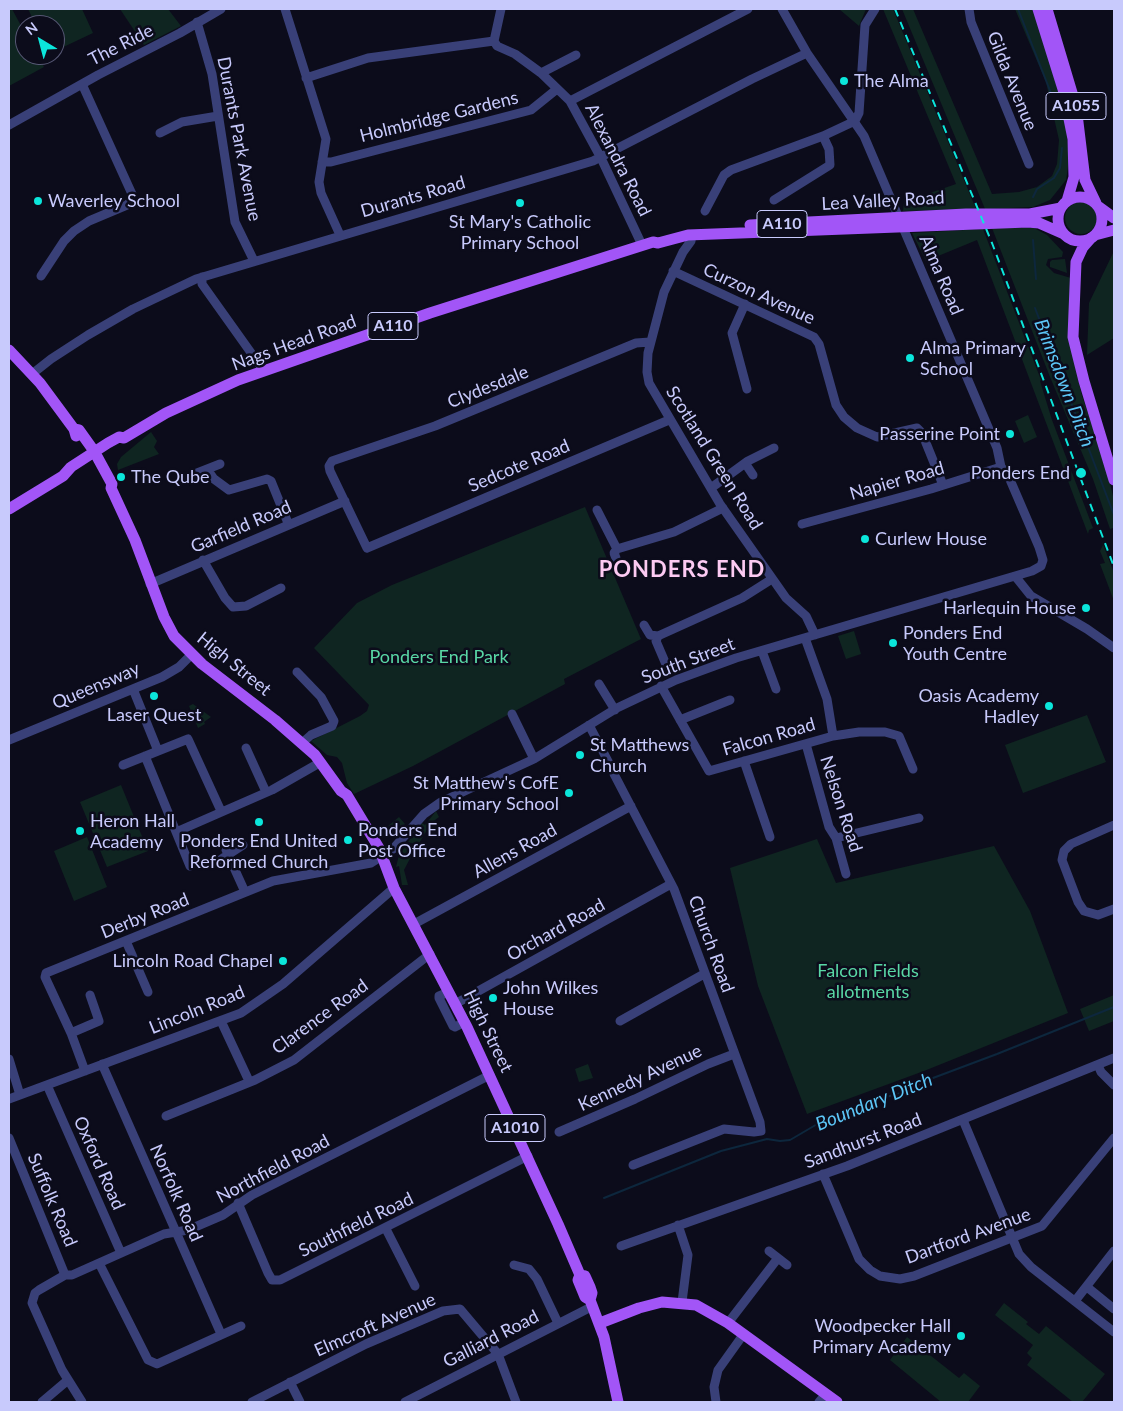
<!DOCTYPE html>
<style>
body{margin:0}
#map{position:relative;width:1123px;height:1411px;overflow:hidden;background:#0c0c1b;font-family:Lato,sans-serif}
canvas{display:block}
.frame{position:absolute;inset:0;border:10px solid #c8cafc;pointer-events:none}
.north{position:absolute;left:15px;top:15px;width:50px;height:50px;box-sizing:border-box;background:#0c0c1b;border:1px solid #575875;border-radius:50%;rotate:323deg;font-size:14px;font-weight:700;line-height:20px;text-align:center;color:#c8cafc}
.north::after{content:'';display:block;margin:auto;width:18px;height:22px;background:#0be6db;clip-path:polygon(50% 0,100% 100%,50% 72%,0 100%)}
</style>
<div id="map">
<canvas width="1123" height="1411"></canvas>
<div class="frame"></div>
<div class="north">N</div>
</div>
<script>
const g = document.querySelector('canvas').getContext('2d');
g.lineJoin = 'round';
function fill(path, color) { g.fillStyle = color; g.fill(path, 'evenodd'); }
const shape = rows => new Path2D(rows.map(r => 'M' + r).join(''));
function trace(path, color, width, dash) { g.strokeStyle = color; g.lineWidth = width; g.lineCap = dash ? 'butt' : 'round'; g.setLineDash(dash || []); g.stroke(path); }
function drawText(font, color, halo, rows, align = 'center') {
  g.font = font + ' Lato,sans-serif'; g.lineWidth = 5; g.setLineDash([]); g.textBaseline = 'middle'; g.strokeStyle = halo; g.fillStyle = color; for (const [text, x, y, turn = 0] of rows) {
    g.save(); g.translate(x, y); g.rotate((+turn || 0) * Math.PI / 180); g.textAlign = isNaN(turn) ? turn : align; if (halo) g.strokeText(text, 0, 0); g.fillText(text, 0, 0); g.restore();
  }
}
fill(shape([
 [9,9,12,9,25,33,25,55,37,55,44,67,9,86],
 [28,9,82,9,93,33,55,51,55,25,36,25],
 [120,9,168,9,181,26,144,45],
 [839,9,866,9,859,26],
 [883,9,893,9,976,209,903,211,904,202,956,184],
 [902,9,913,9,992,194,1019,192,1037,187,1052,176,1057,164,1059,140,1046,82,1015,9,1033,9,1054,76,1066,126,1069,161,1066,180,1050,200,1033,207,985,209],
 '1065 218a16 16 0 1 1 32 0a16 16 0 1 1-32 0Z',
 [992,228,1034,228,1047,235,1063,252,1062,257,1048,259,1046,265,1054,273,1071,278,1075,368,1082,396,1105,462,1113,496,1114,533,1113,528,1110,529,1093,479,1050,377],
 [983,229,1041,380,1040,381,1052,420,1093,528,1089,530,1088,534,977,240,926,261,912,233],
 [1114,251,1114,338,1087,355,1089,303],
 [1065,259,1067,273,1050,267,1050,262,1052,260],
 [1028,415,1037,437,1024,443,1015,421],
 [151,432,157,441,154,447,159,454,118,470,117,464,121,457],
 [585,507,641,639,564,679,565,684,413,766,354,794,347,783,342,763,337,757,327,755,311,741,360,716,367,711,369,705,314,648,357,603,392,585],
 [1101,539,1114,573,1114,601,1100,564,1105,563,1100,551,1103,545],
 [854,631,861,654,846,659,838,636],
 [193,704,211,717,204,722,205,724,198,728,189,706],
 [1087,715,1106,762,1023,793,1005,745],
 [121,785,148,851,107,867,80,802],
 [436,811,439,817,431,823,418,845,408,842,422,823,425,825],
 [399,817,405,824,395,835,385,831,377,835],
 [87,837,107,887,74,901,54,851],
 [817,839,836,883,994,846,1030,911,1068,1013,924,1071,807,1114,758,986,730,868],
 [407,844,416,847,404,870,408,885,402,885,399,866,396,867,399,855],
 [1114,995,1114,1021,1089,1031,1080,1009],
 [588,1064,593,1078,579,1082,575,1069],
 [1004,1303,1028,1322,1026,1324,1039,1334,1046,1326,1105,1374,1082,1402,1073,1402,1027,1365,1032,1358,1027,1353,1033,1345,995,1315],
 [907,1337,959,1378,964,1373,980,1386,968,1402,941,1402,890,1360]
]), '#0f2521');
trace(shape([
 [1018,9,1058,111],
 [1033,197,1037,189,1054,178,1060,168,1062,148],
 [1033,240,1036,279],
 [1035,308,1114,515],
 [604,1198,721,1151,767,1139,780,1141,790,1140,831,1116,852,1111,882,1098,905,1092,925,1081,997,1054,1114,1007]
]), '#0d273d', 2);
trace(shape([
 [285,9,326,139,319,182,321,193,340,235],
 [501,9,494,41,497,46,515,54,541,73,570,101,601,158,642,245],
 [969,9,971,22,1029,164],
 [197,22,212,74,235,222,254,261],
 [541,73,576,55],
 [306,78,368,58,494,41],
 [570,101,748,9],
 [9,125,98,75,180,33,221,9],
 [160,133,182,122,218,116],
 [322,162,331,162,531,110,557,89],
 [774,200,830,165,829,149,823,136],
 [705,211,724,175,731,170,823,136,855,121,859,113,865,25,875,9],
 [692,235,691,241,683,252,664,292,648,353,647,372,649,383,720,504,786,598,806,616,815,635],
 [673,271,814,337,819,344,836,405,844,417,857,428,877,437,917,428,922,433,943,485],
 [41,276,64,241,74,231,89,221,127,205,132,200,132,194,82,84],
 [202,277,202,284,264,371],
 [745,304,732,333,747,389],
 [650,342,636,343,435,426,332,461,329,466,330,471,367,548,669,420],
 [32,374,51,359,88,335,133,309,196,279,593,161,752,79,807,53],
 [745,463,753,475],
 [207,469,214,479,229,490,267,479,271,481,288,523],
 [192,475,220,464],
 [711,488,748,461,774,448],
 [597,510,617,549],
 [802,524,931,489,1001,467],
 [616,558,614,553,617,549,674,532,723,508],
 [203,560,225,598,233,607,246,606,281,588],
 [1015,576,1031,596,1087,629,1114,648],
 [150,584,345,501],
 [644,625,650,635,658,636,742,598,772,579],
 [658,636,656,641,668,669],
 [762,651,776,689],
 [297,672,321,697,334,721,332,726,311,735,302,743],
 [599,684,615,710],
 [661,686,709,771,833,736,827,699,805,638],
 [133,689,158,751],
 [512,714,534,759],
 [680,720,730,700],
 [589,725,610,765],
 [833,736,859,732,885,732,899,736,913,769],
 [9,740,162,677,179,667,192,654],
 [806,744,829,827,836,838,846,874],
 [246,748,266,792],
 [145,756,190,866],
 [744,761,770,837],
 [123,765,188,739,221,811],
 [614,774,674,889,760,1122,761,1131,754,1132,724,1129,633,1165],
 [1114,825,1071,844,1064,851,1062,860,1078,902,1084,911,1098,915,1114,909],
 [176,832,272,790,321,762],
 [836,838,919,818],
 [226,850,245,892],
 [220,860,243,845],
 [414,924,631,806],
 [126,941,148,992],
 [449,992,439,996,439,998,453,1026,455,1027,465,1022],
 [455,1004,671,884],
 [221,1021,249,1081],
 [620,1021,704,974],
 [71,1033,99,1021,90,995],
 [9,1059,20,1095],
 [102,1064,221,1334],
 [1098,1065,1101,1072,1114,1085],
 [85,1071,71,1033,45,977,46,973,273,881,371,863,393,849,424,814,441,802,534,759,617,708,676,680,736,658,1032,571,1041,566,1043,560,1039,547,1008,475,1001,467,997,448,864,136,807,53,782,9],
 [47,1085,121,1253],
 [9,1099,241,1013,283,984,394,888],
 [166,1116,255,1080,294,1060,430,954],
 [963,1120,1019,1254,1031,1267,1114,1332],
 [559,1132,635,1099,708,1064,734,1054],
 [9,1138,65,1275],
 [823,1174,859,1259,870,1270,880,1276,900,1279,914,1276,1042,1226,1114,1138],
 [238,1203,268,1273,272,1280,280,1280,528,1156],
 [678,1225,688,1255,682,1302],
 [386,1229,415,1286],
 [621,1246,847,1166,1114,1058],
 [769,1251,787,1265],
 [99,1263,148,1360,157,1364,241,1326],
 [514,1265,529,1269,537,1279,558,1323],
 [65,1275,72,1275,164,1234,188,1230,223,1215,252,1195,490,1075],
 [65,1275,39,1290,35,1293,32,1303,62,1370,82,1402],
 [1087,1287,1114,1309],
 [1075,1301,1114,1251],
 [728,1323,778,1258],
 [290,1382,300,1402],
 [42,1402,68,1380],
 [252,1402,366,1344,443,1311,460,1309,498,1354,516,1402],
 [405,1402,593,1306],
 [716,1402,714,1387,718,1370,743,1335],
 [819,1402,826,1394]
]), '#394078', 9);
trace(shape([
 [1038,9,1063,89,1073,139,1074,177,1067,201],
 [1047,9,1076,106,1085,180,1096,203],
 '1058 219a22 22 0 1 1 44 0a22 22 0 1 1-44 0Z',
 [1099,207,1114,218],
 [750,225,966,214,1030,214,1061,208],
 [1095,235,1114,230],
 [1091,238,1083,247,1076,262,1073,337,1084,381,1114,480],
 [9,350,40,383,74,429,76,436],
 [74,429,79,430,94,451,112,484,111,488,135,540,164,617,174,636,202,664,275,720,315,755,341,791,347,795,379,848,394,888,467,1027,558,1224,580,1275,578,1280,585,1297,590,1300,604,1337,618,1402],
 [9,509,63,476,71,467,108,443,119,437,124,438,166,413,238,380,430,313,653,242,658,243,688,235,1028,222,1039,223,1064,234],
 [580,1275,585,1276,590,1287,592,1293,590,1300],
 [600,1323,639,1308,662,1302,696,1305,728,1323,837,1402]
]), '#a255f7', 11);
trace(shape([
 [895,9,992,243,1114,567]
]), '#0be6db', 2, [8, 6]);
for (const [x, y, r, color] of [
 [844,81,5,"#0be6db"],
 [38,201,5,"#0be6db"],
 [520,203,5,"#0be6db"],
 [910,358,5,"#0be6db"],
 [1010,434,5,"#0be6db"],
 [1081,473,6,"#0be6db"],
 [121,477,5,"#0be6db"],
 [865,539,5,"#0be6db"],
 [1086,608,5,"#0be6db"],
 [893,643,5,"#0be6db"],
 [154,696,5,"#0be6db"],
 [1049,706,5,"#0be6db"],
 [580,755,5,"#0be6db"],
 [569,793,5,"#0be6db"],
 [259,822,5,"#0be6db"],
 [80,831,5,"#0be6db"],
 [348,840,5,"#0be6db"],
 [283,961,5,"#0be6db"],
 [493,998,5,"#0be6db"],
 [961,1336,5,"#0be6db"]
]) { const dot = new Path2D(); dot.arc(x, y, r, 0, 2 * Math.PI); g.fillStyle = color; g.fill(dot); trace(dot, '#0c0c1b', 2); }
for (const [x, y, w] of [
 [1076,106,60],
 [782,224,50],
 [393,326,50],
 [515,1128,60]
]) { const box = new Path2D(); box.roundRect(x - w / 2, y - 13.5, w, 27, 4); g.fillStyle = '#0c0c1b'; g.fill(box); trace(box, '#c8cafc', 1); }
drawText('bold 16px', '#c8cafc', null, [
 ["A1055",1076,106],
 ["A110",782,224],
 ["A110",393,326],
 ["A1010",515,1128]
]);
drawText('18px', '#c8cafc', '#0c0c1b', [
 ["The Ride",121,45,-27],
 ["Gilda Avenue",1012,81,68],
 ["Holmbridge Gardens",439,117,-14],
 ["Durants Park Avenue",239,139,79],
 ["Alexandra Road",618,160,63],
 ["Durants Road",413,197,-16],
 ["Lea Valley Road",883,201,-3],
 ["Alma Road",941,275,67],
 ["Curzon Avenue",759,294,25],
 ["Nags Head Road",294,343,-20],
 ["Clydesdale",488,387,-22],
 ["Scotland Green Road",714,458,58],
 ["Sedcote Road",519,466,-23],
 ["Napier Road",897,481,-16],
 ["Garfield Road",241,527,-23],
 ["South Street",688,661,-21],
 ["High Street",234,664,39],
 ["Queensway",96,686,-23],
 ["Falcon Road",769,737,-16],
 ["Nelson Road",841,804,72],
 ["Allens Road",515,851,-29],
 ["Derby Road",145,916,-22],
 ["Orchard Road",556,930,-29],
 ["Church Road",711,944,70],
 ["Lincoln Road",197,1010,-22],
 ["Clarence Road",320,1017,-36],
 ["High Street",488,1031,64],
 ["Kennedy Avenue",640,1078,-25],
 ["Sandhurst Road",863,1141,-21],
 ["Oxford Road",99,1163,66],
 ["Northfield Road",273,1169,-28],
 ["Norfolk Road",176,1193,66],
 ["Suffolk Road",52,1200,67],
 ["Southfield Road",356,1225,-26],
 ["Dartford Avenue",968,1236,-20],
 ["Elmcroft Avenue",375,1325,-24],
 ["Galliard Road",491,1339,-27]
]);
drawText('18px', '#c8cafc', '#0c0c1b', [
 ["The Alma",854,81],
 ["Waverley School",48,201],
 ["St Mary's Catholic",520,222,"center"],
 ["Primary School",520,243,"center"],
 ["Alma Primary",920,348],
 ["School",920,369],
 ["Passerine Point",1000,434,"right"],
 ["Ponders End",1070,473,"right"],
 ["The Qube",131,477],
 ["Curlew House",875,539],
 ["Harlequin House",1076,608,"right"],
 ["Ponders End",903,633],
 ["Youth Centre",903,654],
 ["Oasis Academy",1039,696,"right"],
 ["Hadley",1039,717,"right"],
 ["Laser Quest",154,715,"center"],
 ["St Matthews",590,745],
 ["Church",590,766],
 ["St Matthew's CofE",559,783,"right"],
 ["Primary School",559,804,"right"],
 ["Heron Hall",90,821],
 ["Academy",90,842],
 ["Ponders End",358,830],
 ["Post Office",358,851],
 ["Ponders End United",259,841,"center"],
 ["Reformed Church",259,862,"center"],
 ["Lincoln Road Chapel",273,961,"right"],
 ["John Wilkes",503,988],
 ["House",503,1009],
 ["Woodpecker Hall",951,1326,"right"],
 ["Primary Academy",951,1347,"right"]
], 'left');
drawText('18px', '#59d7a5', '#0c0c1b', [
 ["Ponders End Park",439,657],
 ["Falcon Fields",868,971],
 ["allotments",868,992]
]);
drawText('italic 19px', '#5cc6f7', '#0c0c1b', [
 ["Brimsdown Ditch",1064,383,69],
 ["Boundary Ditch",874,1102,-22]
]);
g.letterSpacing = '1px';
drawText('bold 22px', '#fccaf2', '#0c0c1b', [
 ["PONDERS END",682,570]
]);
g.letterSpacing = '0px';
</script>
